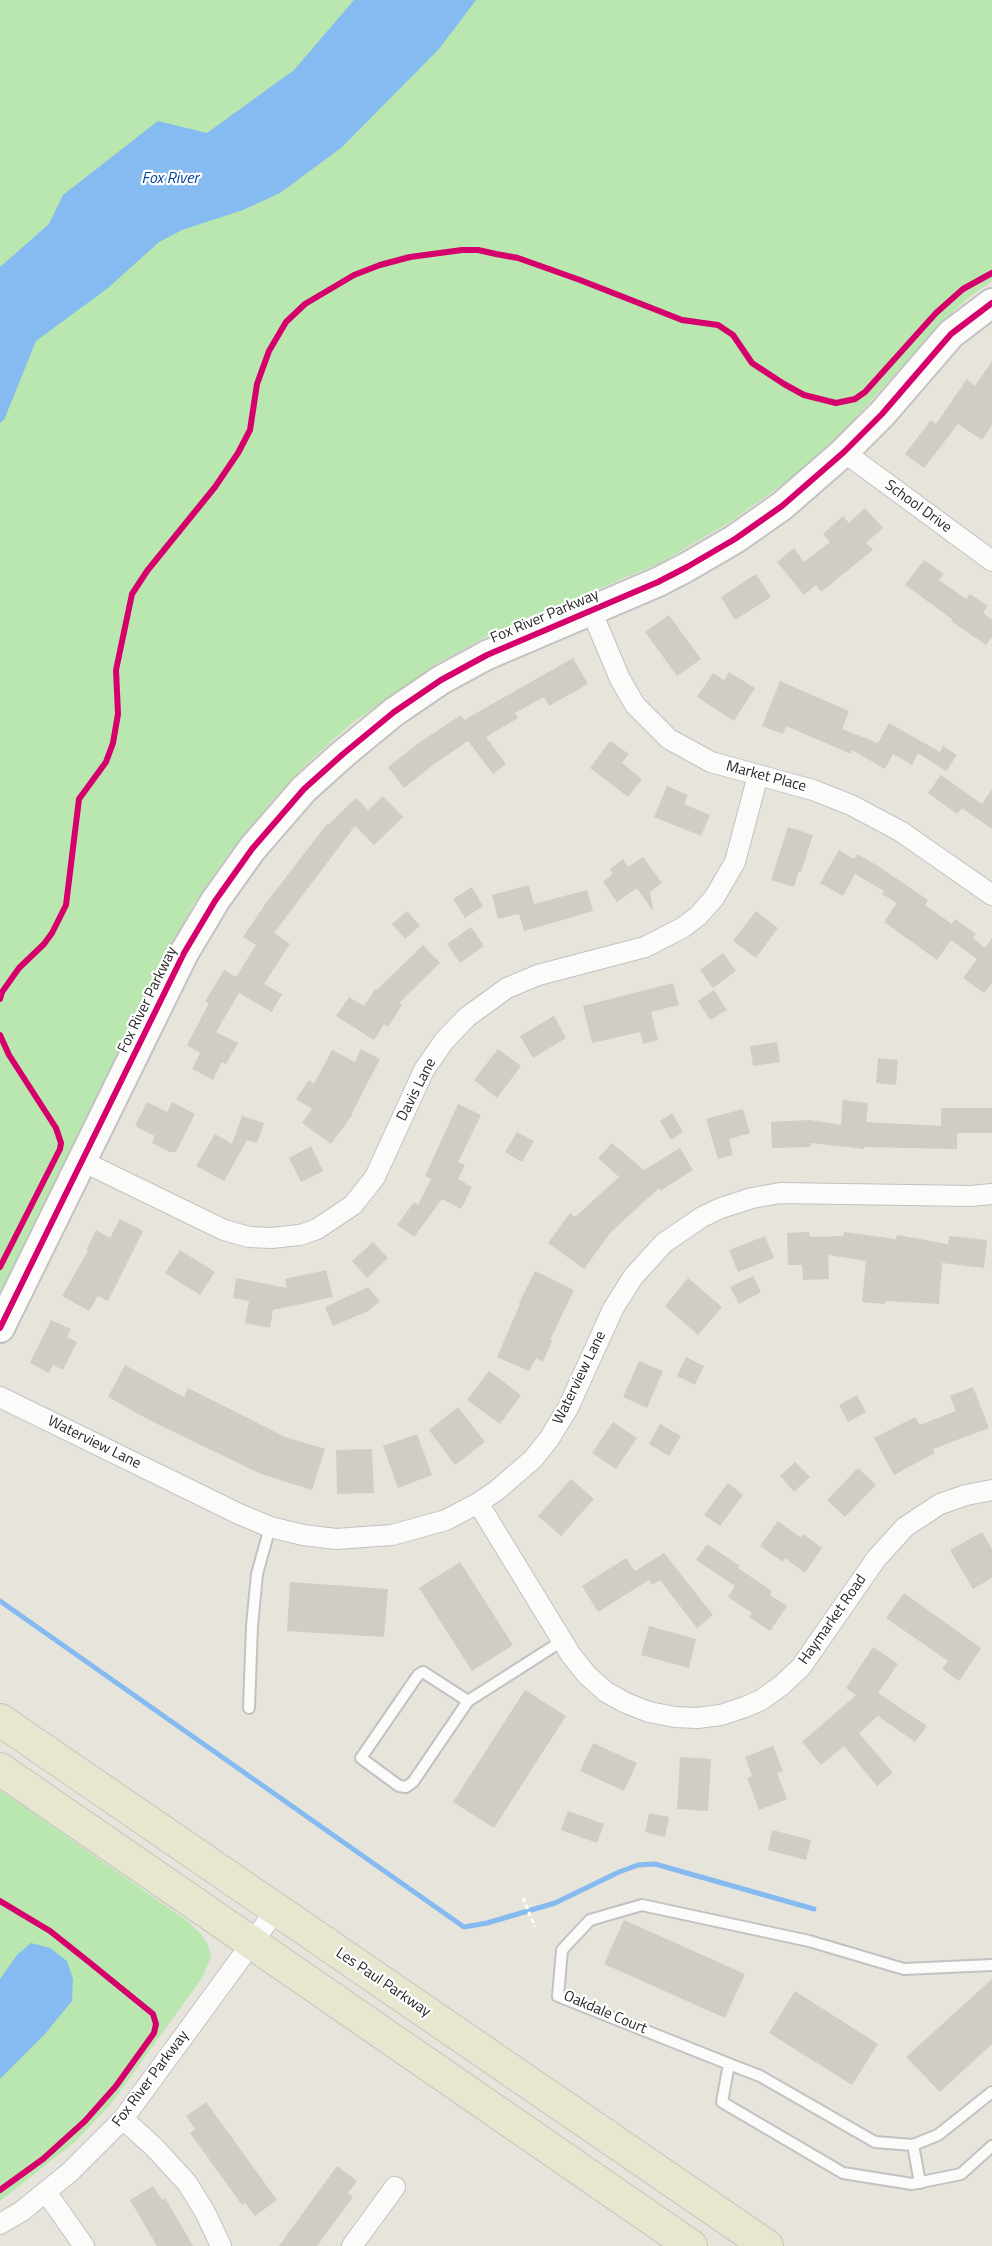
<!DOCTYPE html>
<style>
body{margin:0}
canvas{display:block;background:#e6e4db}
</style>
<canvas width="992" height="2246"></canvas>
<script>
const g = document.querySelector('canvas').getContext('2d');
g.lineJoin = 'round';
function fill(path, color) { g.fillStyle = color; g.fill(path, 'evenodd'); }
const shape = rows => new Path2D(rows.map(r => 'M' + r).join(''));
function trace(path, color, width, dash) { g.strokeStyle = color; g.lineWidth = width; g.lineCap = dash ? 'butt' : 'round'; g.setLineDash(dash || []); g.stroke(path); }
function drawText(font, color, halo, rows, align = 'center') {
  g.font = font + ' "Titillium Web",sans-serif'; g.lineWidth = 4.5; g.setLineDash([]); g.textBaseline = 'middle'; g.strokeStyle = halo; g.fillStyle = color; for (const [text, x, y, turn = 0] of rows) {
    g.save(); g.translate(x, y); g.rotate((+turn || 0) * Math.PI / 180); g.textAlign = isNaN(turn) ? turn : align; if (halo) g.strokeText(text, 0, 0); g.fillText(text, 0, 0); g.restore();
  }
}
fill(shape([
 [0,0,992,0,992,281,968,298,940,324,853,421,816,457,785,483,730,522,660,563,493,633,440,662,352,723,304,766,272,801,226,857,192,907,146,996,0,1295],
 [0,1790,186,1920,201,1934,208,1945,211,1957,202,1978,110,2105,75,2142,0,2201]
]), '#b9e7af');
fill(shape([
 [354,0,476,0,439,49,341,148,280,193,243,210,182,230,159,242,108,288,36,341,4,420,0,423,0,267,49,224,63,195,158,121,207,133,294,70],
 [31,1943,50,1948,67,1961,73,1979,72,2001,44,2035,0,2079,0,1979,17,1955]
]), '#85bbf1');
trace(shape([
 [0,1601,464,1927,487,1923,555,1903,619,1872,638,1865,655,1864,814,1909]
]), '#85bbf1', 5);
fill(shape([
 [992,361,992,425,982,440,958,424,924,468,905,454,931,420,936,424,967,379,975,386],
 [865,508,883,528,866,543,873,550,821,592,816,585,804,595,777,562,794,548,804,562,830,542,823,534,843,516,849,523],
 [924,560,944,574,939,580,966,599,970,594,988,606,983,613,992,620,992,637,986,645,951,621,952,619,905,585],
 [756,574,771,597,735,620,721,597],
 [669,615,701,659,677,676,645,632],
 [573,658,588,684,549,706,544,697,515,713,518,718,486,737,506,764,493,774,468,741,433,765,404,788,388,767,420,742,461,715,464,720],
 [729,672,755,688,734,721,697,697,713,673,724,680],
 [780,681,849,711,842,729,878,743,889,723,940,752,943,746,957,755,946,771,918,753,912,765,893,754,885,769,852,750,851,754,786,726,783,734,762,726],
 [610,741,629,754,622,763,642,779,628,797,590,768],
 [941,775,982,804,992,789,992,829,962,808,957,814,928,793],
 [667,786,688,795,684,804,710,815,701,836,654,817],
 [383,796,403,817,374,845,355,826,274,933,290,944,264,984,282,994,272,1012,239,993,216,1032,238,1043,226,1064,222,1062,213,1080,192,1069,200,1053,187,1045,209,1003,205,1001,224,970,236,977,256,945,243,937,266,903,327,824,328,825,356,798,368,810],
 [788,827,813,835,801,872,799,871,794,887,771,880],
 [839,850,854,859,857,854,878,866,928,900,925,905,952,924,955,919,976,934,973,938,985,948,992,938,992,983,984,993,963,978,977,959,951,940,937,960,884,922,897,903,882,894,884,891,855,874,843,896,820,883],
 [643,857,662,883,650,892,653,911,637,888,617,902,603,882,613,874,610,869,623,859,628,867],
 [529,885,534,904,587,890,593,911,524,931,519,914,498,919,492,895],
 [472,887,483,906,465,918,453,899],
 [407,911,420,926,405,939,392,924],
 [756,911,778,928,756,958,733,941],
 [471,927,484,946,460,963,447,944],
 [423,945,440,963,399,1003,402,1005,388,1027,384,1024,374,1040,336,1016,349,997,364,1006,376,988,377,990],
 [723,953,736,971,713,988,700,970],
 [673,983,679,1005,651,1012,658,1040,643,1044,640,1032,592,1043,583,1006],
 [714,990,727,1010,710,1020,698,1001],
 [554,1016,566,1038,533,1058,520,1036],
 [777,1042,780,1062,753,1066,750,1046],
 [361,1049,380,1059,352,1113,353,1114,331,1144,302,1123,312,1109,296,1099,309,1080,314,1084,332,1050,355,1062],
 [498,1049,521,1066,497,1098,474,1080],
 [878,1058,898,1060,896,1085,876,1083],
 [843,1100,868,1103,866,1122,941,1126,941,1108,992,1108,992,1133,957,1133,957,1149,864,1147,864,1149,811,1143,811,1147,772,1148,771,1122,810,1120,841,1125],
 [147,1102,167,1112,172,1102,195,1114,176,1152,170,1152,152,1143,155,1136,135,1126],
 [458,1104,481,1115,458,1162,465,1165,458,1179,472,1187,461,1209,442,1199,414,1237,397,1225,414,1202,418,1205,431,1179,425,1176],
 [743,1109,750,1133,729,1139,733,1155,718,1159,706,1119],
 [672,1113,683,1132,671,1140,660,1121],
 [242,1116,264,1123,257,1143,247,1140,224,1181,196,1166,215,1134,232,1144],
 [517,1132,534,1141,522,1162,505,1152],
 [612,1143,644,1170,680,1148,693,1170,660,1191,659,1188,611,1232,584,1269,548,1243,570,1213,575,1217,619,1177,598,1158],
 [311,1146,323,1171,301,1182,289,1158],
 [120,1219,143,1231,108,1301,98,1296,89,1311,62,1296,88,1251,86,1250,96,1230,110,1238],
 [809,1232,810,1237,843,1236,844,1232,896,1239,897,1235,948,1244,949,1236,987,1240,984,1268,942,1263,939,1304,885,1301,885,1304,862,1302,866,1261,828,1255,829,1279,803,1280,802,1265,788,1265,787,1233],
 [765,1236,774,1258,738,1272,729,1250],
 [373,1242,388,1258,367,1278,352,1261],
 [180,1250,215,1272,200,1295,165,1273],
 [326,1270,333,1297,273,1310,270,1328,245,1323,249,1301,233,1298,236,1278,287,1288,285,1279],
 [535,1271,574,1290,550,1340,552,1341,543,1362,536,1358,529,1371,497,1357,520,1304,519,1303],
 [753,1276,761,1292,739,1304,730,1287],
 [688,1278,722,1307,698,1335,665,1306],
 [368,1287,380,1301,368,1311,333,1326,325,1307],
 [51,1320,71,1329,67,1337,77,1342,63,1370,53,1365,49,1373,30,1363],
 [686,1357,704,1366,695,1385,677,1376],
 [639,1361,663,1371,647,1408,623,1397],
 [125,1365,184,1397,188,1388,285,1437,325,1449,312,1490,261,1474,149,1420,108,1397],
 [489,1371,521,1395,500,1424,467,1400],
 [973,1387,989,1428,933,1449,935,1453,894,1475,874,1438,915,1417,920,1425,956,1411,950,1396],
 [857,1395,866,1412,848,1422,839,1405],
 [458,1407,485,1442,455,1465,429,1430],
 [613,1422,637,1438,616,1469,592,1453],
 [660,1424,681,1436,669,1456,649,1444],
 [417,1434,432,1475,398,1488,383,1446],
 [372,1449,374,1493,337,1494,336,1450],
 [795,1462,810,1477,794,1492,780,1476],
 [858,1468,876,1485,845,1517,827,1500],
 [571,1479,594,1499,561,1536,538,1516],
 [728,1483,743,1495,720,1526,704,1515],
 [778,1521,800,1537,803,1534,822,1548,805,1573,785,1558,783,1562,760,1546],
 [982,1532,992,1549,992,1578,973,1589,950,1550],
 [707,1544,740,1566,738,1568,772,1591,770,1595,787,1606,770,1631,749,1617,752,1613,728,1597,735,1586,696,1560],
 [664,1553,713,1615,697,1628,660,1580,652,1585,649,1580,598,1612,582,1586,626,1558,635,1571],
 [460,1562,513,1645,472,1671,419,1588],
 [290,1582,388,1589,384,1637,287,1631],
 [904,1593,981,1648,959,1681,942,1669,948,1661,886,1618],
 [649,1626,696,1639,689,1668,641,1655],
 [873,1647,898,1664,878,1693,927,1726,915,1742,878,1716,859,1733,893,1773,877,1786,844,1746,821,1765,802,1742,856,1695,846,1688],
 [525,1690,566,1716,494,1828,453,1802],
 [593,1743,637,1763,624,1791,580,1771],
 [773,1746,783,1771,777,1773,787,1799,759,1810,747,1778,752,1776,745,1757],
 [680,1757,711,1759,708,1811,677,1809],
 [568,1811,604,1824,597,1843,561,1830],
 [649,1813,669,1817,665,1837,645,1832],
 [772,1830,811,1840,806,1860,768,1850],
 [624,1920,745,1974,725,2018,604,1964],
 [992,1979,992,2044,940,2092,906,2057],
 [795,1991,878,2044,852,2085,769,2033],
 [206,2102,277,2200,255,2216,245,2203,242,2205,190,2133,195,2129,186,2116],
 [337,2166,357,2181,348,2193,353,2197,317,2246,279,2246],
 [153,2186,162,2200,165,2198,193,2246,157,2246,130,2200]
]), '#cfcdc6');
const lane = shape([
 [468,1701,413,1782,406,1787,399,1786,361,1758,418,1675,423,1672,468,1701,562,1641],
 [249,1708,252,1626,257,1574,270,1527],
 [992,1965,904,1969,809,1941,642,1905,590,1920,562,1950,558,1996,729,2064,722,2102,843,2173,912,2184,961,2174,992,2146],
 [729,2064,760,2076,875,2142,913,2145,938,2135,992,2092],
 [913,2145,920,2183]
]);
const street = shape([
 [844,452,992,561],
 [591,610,620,679,635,705,669,739,711,762,813,790,851,805,900,831,992,895],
 [82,1161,224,1230,249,1237,271,1238,300,1235,317,1229,353,1205,375,1177,424,1070,444,1041,467,1017,507,988,538,975,645,947,682,928,698,916,714,898,735,862,758,775],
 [0,1397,239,1514,270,1527,303,1535,336,1539,392,1535,446,1520,478,1503,496,1491,533,1459,549,1439,568,1408,613,1309,633,1277,664,1243,702,1217,721,1208,752,1198,780,1193,971,1196,992,1194],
 [478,1503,571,1655,587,1675,606,1692,626,1703,649,1712,675,1717,697,1718,721,1715,745,1707,761,1700,782,1685,801,1667,876,1559,905,1527,940,1504,966,1495,992,1490],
 [123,2119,154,2147,187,2183,205,2212,221,2246],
 [46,2192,84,2246],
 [0,2224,22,2211,70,2172,123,2119,276,1910],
 [352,2246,395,2187]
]);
const secondary = shape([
 [0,1328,184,953,215,901,252,849,304,789,343,754,394,712,441,680,487,655,658,582,687,567,735,539,782,506,844,452,882,414,951,334,992,303]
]);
const primary = shape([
 [0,1720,767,2246],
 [0,1769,691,2246]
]);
trace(lane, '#c3c1c2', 14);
trace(street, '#c3c1c2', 22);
trace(secondary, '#c3c1c2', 32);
trace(primary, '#c3c2bf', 34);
trace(shape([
 [523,1898,535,1927]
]), '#fbfbfa', 3, [4.5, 3]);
trace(lane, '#fbfbfa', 10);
trace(street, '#fbfbfa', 20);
trace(secondary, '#fbfbfa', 28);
trace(primary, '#e7e7d0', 32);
trace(shape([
 [0,999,2,992,19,968,44,944,52,933,66,905,79,799,106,762,113,743,118,714,116,670,132,594,147,571,215,487,238,453,250,430,257,384,269,351,286,322,305,304,354,275,380,265,410,257,462,250,478,250,496,254,518,258,580,280,682,320,718,325,733,335,752,363,784,384,804,395,836,403,855,399,865,392,936,313,963,289,992,273],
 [0,1035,9,1055,56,1128,61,1143,60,1149,0,1267],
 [0,1328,184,953,215,901,252,849,304,789,343,754,394,712,441,680,487,655,658,582,687,567,735,539,782,506,844,452,882,414,951,334,992,303],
 [0,1901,50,1931,89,1962,153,2014,156,2024,154,2033,116,2086,85,2121,43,2159,0,2190]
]), '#d6006c', 6);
drawText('15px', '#272727', '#fff', [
 ["School Drive",918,507,36],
 ["Fox River Parkway",545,617,-23],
 ["Market Place",766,777,15],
 ["Fox River Parkway",148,1000,-64],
 ["Davis Lane",417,1090,-63],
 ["Waterview Lane",580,1378,-64],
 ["Waterview Lane",94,1443,26],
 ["Haymarket Road",833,1620,-55],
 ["Les Paul Parkway",383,1983,34],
 ["Oakdale Court",605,2013,23],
 ["Fox River Parkway",151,2079,-53]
]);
drawText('italic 16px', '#0042a1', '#fff', [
 ["Fox River",170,179]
]);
</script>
